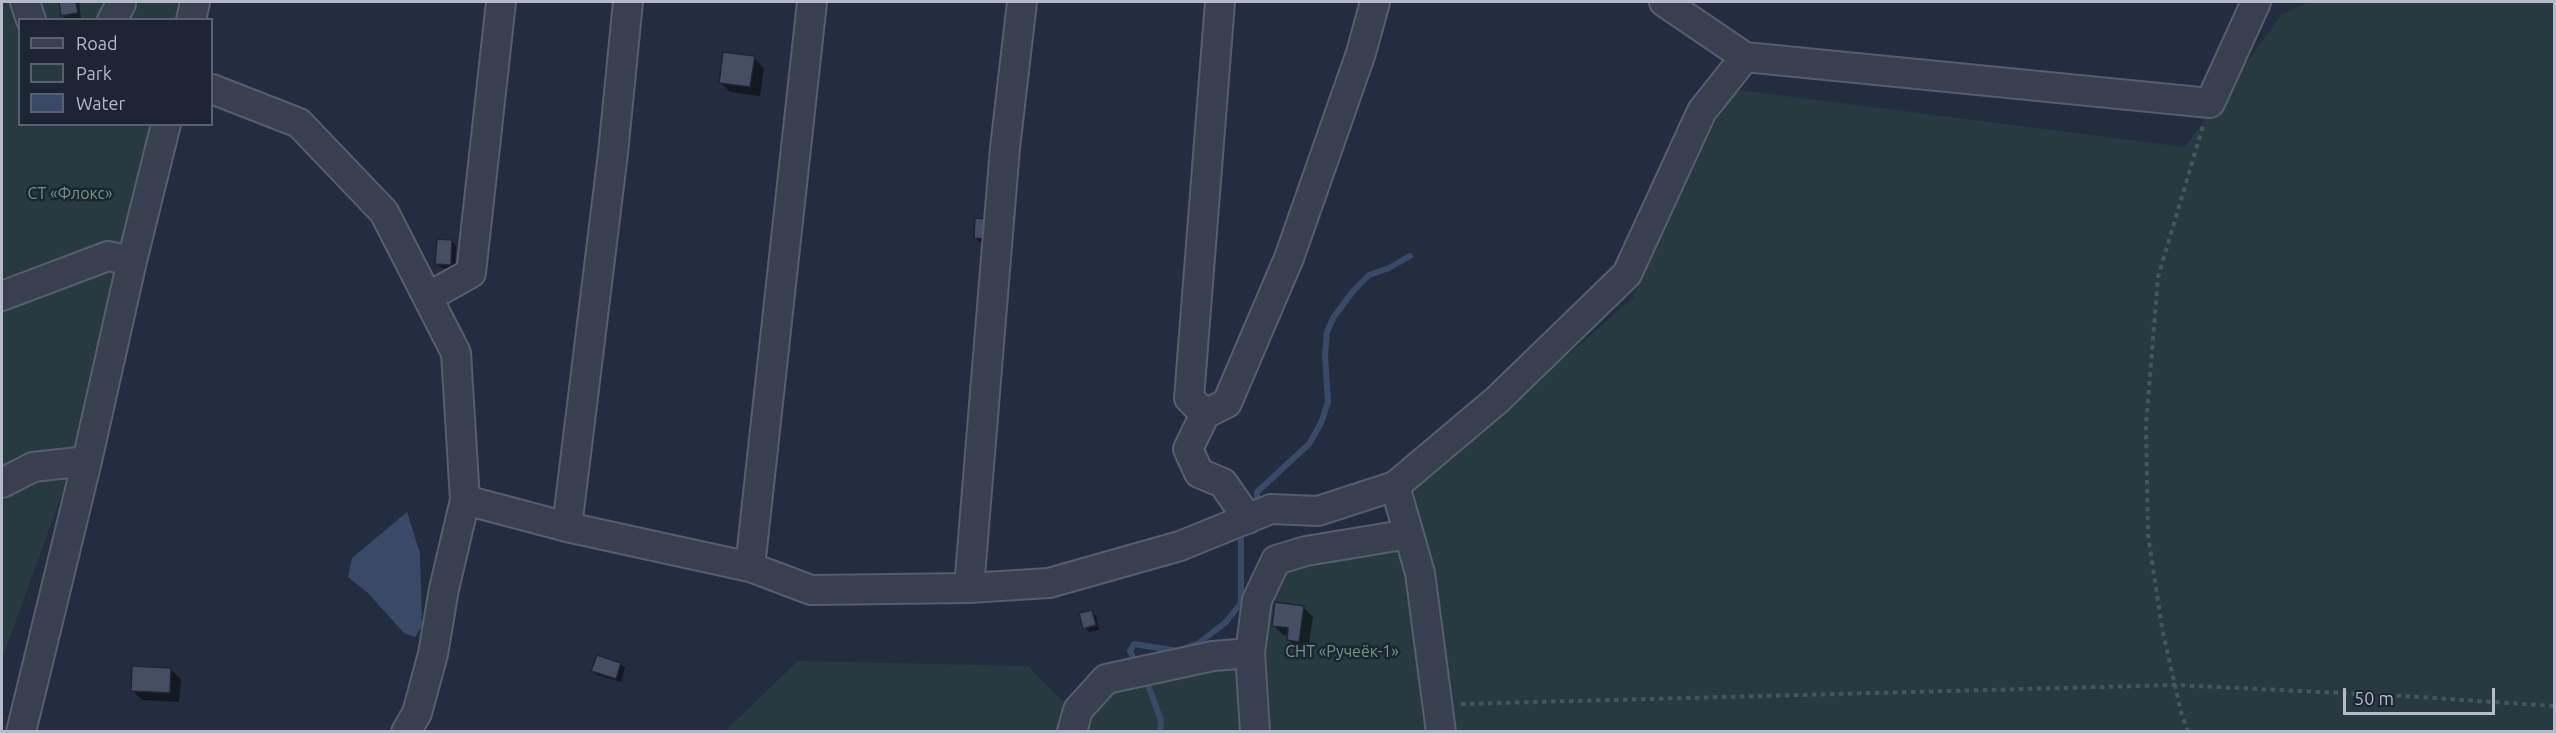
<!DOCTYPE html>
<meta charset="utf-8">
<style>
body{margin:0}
#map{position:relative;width:2556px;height:733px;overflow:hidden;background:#242d3f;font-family:Ubuntu,sans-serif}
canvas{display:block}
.frame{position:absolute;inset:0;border:3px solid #b4baca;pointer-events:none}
.legend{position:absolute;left:18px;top:18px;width:195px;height:108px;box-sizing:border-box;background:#1d2434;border:2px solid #596070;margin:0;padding:8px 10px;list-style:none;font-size:18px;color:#b4baca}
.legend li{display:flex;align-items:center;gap:12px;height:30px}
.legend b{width:30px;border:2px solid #596070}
.scale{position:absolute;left:2343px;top:688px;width:152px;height:27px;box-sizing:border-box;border:3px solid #b4baca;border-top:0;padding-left:8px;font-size:18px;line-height:21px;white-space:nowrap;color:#b4baca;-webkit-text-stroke:4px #1d2434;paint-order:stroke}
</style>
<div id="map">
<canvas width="2556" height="733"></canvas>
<div class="frame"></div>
<ul class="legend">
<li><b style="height:8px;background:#383f4f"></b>Road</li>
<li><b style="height:16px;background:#263a40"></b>Park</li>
<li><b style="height:16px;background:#394968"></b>Water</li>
</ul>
<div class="scale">50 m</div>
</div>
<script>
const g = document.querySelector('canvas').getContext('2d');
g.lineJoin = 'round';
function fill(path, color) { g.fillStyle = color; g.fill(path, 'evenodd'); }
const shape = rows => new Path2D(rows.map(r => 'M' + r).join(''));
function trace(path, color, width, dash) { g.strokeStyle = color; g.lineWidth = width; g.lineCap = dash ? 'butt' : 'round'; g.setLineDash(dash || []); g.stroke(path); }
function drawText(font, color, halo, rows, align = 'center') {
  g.font = font + ' Ubuntu,sans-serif'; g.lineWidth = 5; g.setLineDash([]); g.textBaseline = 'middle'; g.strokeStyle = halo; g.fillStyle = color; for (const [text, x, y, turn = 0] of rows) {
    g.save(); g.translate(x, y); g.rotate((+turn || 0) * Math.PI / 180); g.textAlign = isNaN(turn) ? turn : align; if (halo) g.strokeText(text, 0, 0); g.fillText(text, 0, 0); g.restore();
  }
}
fill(shape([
 [2,2,185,2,181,19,20,20,20,124,156,125,78,450,2,659],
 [2309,2,2554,2,2554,731,1446,731,1414,489,1633,298,1731,89,2185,147,2282,14],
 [1408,540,1434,732,724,732,798,661,1028,666,1062,701,1263,660,1267,596,1288,568]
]), '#263a40');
fill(shape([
 [407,512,420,553,422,626,415,637,404,633,368,593,348,577,352,558]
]), '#394968');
fill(shape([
 [60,2,79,2,81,18,66,20,62,15],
 [754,58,764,68,760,96,730,92,720,82],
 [976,220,992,243,980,242,975,238],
 [452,241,456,246,455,269,441,268,437,264],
 [1303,607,1313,617,1308,650,1298,649,1288,639,1289,636,1283,635,1273,625],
 [1091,611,1096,616,1099,630,1089,632,1085,628],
 [621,664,625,668,621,682,597,675,593,670],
 [171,670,181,679,179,702,142,700,133,691]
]), '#0007');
trace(shape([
 [1257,502,1257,492,1309,444,1321,423,1328,402,1325,355,1327,332,1333,318,1354,290,1369,275,1389,268,1410,256],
 [1137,666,1130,651,1134,644,1178,651,1199,643,1226,622,1241,603,1241,540],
 [1148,685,1161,720,1160,732]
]), '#394968', 6);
const building = shape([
 [59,2,76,2,78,13,61,16,59,2],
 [723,52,755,56,750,87,719,83,723,52],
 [975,218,989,219,988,239,974,238,975,218],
 [437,239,452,240,451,265,435,264,437,239],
 [1275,602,1304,606,1299,642,1287,640,1288,628,1272,626,1275,602],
 [1092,610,1096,625,1083,629,1079,613,1092,610],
 [597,655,621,663,616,679,591,671,597,655],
 [132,666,171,668,170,693,131,691,132,666]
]);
fill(building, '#454e63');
trace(building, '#1f2636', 1.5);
const minor = shape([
 [25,2,31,20],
 [1220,2,1189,398,1205,414,1227,403,1289,258,1361,53,1375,2],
 [1664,2,1745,57,2210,103,2256,2],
 [112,20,121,4,121,2],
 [191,20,195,2],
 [212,89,299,123,384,212,456,353,465,500,444,589,433,654,417,713,406,732],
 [2,296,108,256,132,261],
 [428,297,471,273,501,2],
 [1205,414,1188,449,1199,473,1223,483,1248,519],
 [2,483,33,467,87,461],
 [1395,486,1420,573,1441,732],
 [465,500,567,527,750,567,811,590,969,588,1049,583,1180,546,1271,509,1318,511,1395,486,1497,400,1627,274,1702,111,1745,57],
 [567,527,613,153,628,2],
 [750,567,812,2],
 [969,588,1005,148,1022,2],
 [21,732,87,461,132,261,166,124],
 [1072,732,1078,710,1106,679,1213,656,1250,653],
 [1255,732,1250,653,1257,600,1276,560,1306,551,1409,534]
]);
trace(minor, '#565d6d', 32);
trace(shape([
 [1461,704,2175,685,2404,696,2554,706],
 [2188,732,2181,712,2162,628,2148,535,2146,425,2158,277,2203,126]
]), '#44575d', 4, [4.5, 4.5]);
trace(minor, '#383f4f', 28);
drawText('16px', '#6b9b7b', '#1d2434', [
 ["СТ «Флокс»",70,194],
 ["СНТ «Ручеёк-1»",1342,652]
]);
</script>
